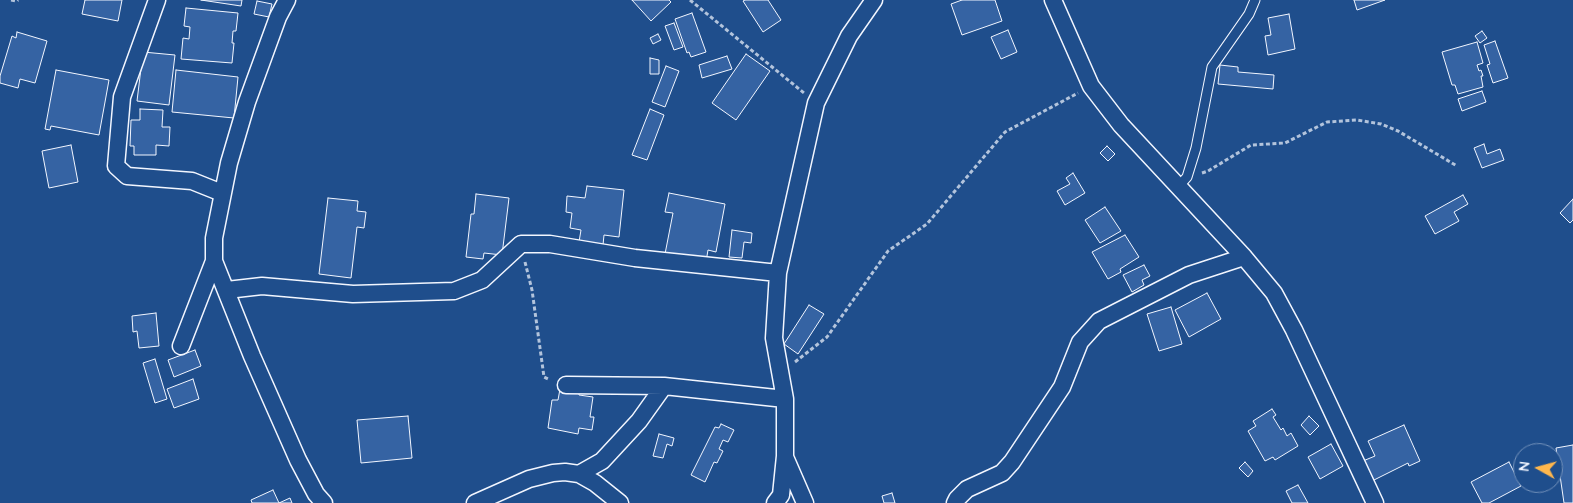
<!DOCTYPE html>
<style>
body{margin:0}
#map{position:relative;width:1573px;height:503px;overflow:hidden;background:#1f4e8c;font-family:Quicksand,sans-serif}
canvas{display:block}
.north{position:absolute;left:1513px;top:443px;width:50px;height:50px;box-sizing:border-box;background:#1f4e8c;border:1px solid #7391ba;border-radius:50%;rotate:277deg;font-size:14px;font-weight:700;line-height:20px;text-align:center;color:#f2f6ff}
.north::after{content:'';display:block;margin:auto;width:18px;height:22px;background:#ffb74d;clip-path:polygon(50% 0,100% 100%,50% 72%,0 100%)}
</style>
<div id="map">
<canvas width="1573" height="503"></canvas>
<div class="north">N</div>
</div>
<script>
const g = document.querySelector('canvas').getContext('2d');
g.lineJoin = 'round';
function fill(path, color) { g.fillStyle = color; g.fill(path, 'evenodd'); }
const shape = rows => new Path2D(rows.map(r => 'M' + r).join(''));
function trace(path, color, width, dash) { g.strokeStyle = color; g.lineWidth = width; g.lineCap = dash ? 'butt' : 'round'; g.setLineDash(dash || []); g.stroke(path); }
const building = shape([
 [85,0,122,0,118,21,82,14,85,0],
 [201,0,242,0,241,6,201,0],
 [632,0,669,0,671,2,651,21,632,0],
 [745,0,768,0,781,20,763,32,743,1,745,0],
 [962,0,995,0,1002,21,962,35,951,4,962,0],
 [1354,0,1385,0,1357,10,1354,0],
 [257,1,272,4,269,17,254,14,257,1],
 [186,8,238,13,236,31,233,31,232,43,234,43,232,63,181,59,183,38,189,39,190,27,184,26,186,8],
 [692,13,706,52,691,57,689,52,687,53,675,19,692,13],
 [1289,14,1295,49,1268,55,1265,36,1271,35,1268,18,1289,14],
 [674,23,683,47,674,50,665,26,674,23],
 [1008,30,1017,52,1001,59,991,37,1008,30],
 [1482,31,1487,38,1480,43,1475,36,1482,31],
 [17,32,47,41,35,83,20,79,18,88,0,83,0,76,12,36,16,38,17,32],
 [658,34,661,40,653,44,650,38,658,34],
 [1495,41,1508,78,1493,83,1487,65,1490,64,1484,45,1495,41],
 [1477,42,1483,63,1477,65,1479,71,1481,70,1483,76,1481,76,1483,87,1458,94,1455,85,1452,85,1442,52,1477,42],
 [143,52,175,55,169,105,137,101,143,52],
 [746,54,770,71,736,120,712,103,746,54],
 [727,56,732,69,702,78,699,65,727,56],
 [650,58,659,60,659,74,650,74,650,58],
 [1220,65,1238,67,1238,72,1274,75,1273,89,1218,84,1220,65],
 [666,66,679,71,665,107,652,102,666,66],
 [56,70,109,80,99,135,51,126,50,130,45,129,56,70],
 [176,70,238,77,234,118,172,112,176,70],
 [1482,91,1486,102,1462,111,1458,99,1482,91],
 [140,109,163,110,162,127,170,127,169,146,156,145,156,155,134,155,134,146,130,146,131,120,140,120,140,109],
 [650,109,664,115,647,160,632,155,650,109],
 [1484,144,1487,154,1500,149,1504,160,1482,168,1474,148,1484,144],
 [71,145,78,182,49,188,42,151,71,145],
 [1107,146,1115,154,1108,161,1100,153,1107,146],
 [1073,173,1085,193,1065,205,1057,191,1070,184,1066,178,1073,173],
 [587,186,624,190,619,237,604,235,603,245,579,242,581,230,570,228,572,213,566,212,567,196,585,198,587,186],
 [669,193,725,204,716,252,708,250,706,262,665,254,673,213,665,212,669,193],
 [476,194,509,198,502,255,484,253,483,259,466,257,471,214,474,214,476,194],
 [1463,195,1468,204,1454,212,1459,221,1435,234,1425,216,1463,195],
 [328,198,358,201,357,211,366,212,364,228,357,227,351,278,319,274,328,198],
 [1573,199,1573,220,1570,223,1560,213,1573,199],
 [1105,207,1121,231,1100,243,1085,220,1105,207],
 [732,230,752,233,751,243,744,242,742,258,729,257,732,230],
 [1125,235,1139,257,1120,269,1121,272,1108,279,1092,252,1125,235],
 [1144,265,1150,276,1142,280,1144,285,1132,292,1123,275,1144,265],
 [1207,293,1221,319,1189,337,1175,310,1207,293],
 [809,305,824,314,798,354,784,344,809,305],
 [1171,307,1182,344,1159,351,1147,314,1171,307],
 [156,313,159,346,139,348,137,331,133,332,132,316,156,313],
 [195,350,201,366,174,377,168,360,195,350],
 [155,359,167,399,155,403,143,363,155,359],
 [193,379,199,399,174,408,167,389,193,379],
 [560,389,579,392,579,395,593,397,590,417,594,417,592,430,579,428,578,434,548,428,552,400,558,400,560,389],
 [1272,409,1276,415,1273,417,1281,430,1283,428,1287,436,1291,433,1298,446,1275,460,1273,457,1265,461,1248,431,1256,426,1253,421,1272,409],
 [408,416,412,458,361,463,357,420,408,416],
 [1309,416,1319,426,1310,435,1301,425,1309,416],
 [721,424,734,430,728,442,723,440,719,449,723,451,717,463,714,462,705,482,691,475,715,427,719,428,721,424],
 [1404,425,1420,461,1409,466,1408,463,1372,481,1363,461,1375,456,1368,441,1404,425],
 [659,434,674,438,672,446,667,444,663,458,653,456,659,434],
 [1331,444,1343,466,1320,479,1308,457,1331,444],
 [1573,445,1573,503,1564,503,1556,448,1573,445],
 [1245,462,1253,471,1248,477,1239,468,1245,462],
 [1509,462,1521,486,1489,503,1482,503,1471,482,1509,462],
 [1298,485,1308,503,1292,503,1286,491,1298,485],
 [273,490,279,503,290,498,292,503,252,503,251,500,273,490],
 [892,493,895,503,884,503,882,496,892,493]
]);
fill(building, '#3563a3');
trace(building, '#f2f6ff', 1);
const lane = shape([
 [1178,187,1187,177,1196,148,1212,67,1249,14,1255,0]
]);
const street = shape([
 [157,0,122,97,116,166,127,176,192,181,222,193],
 [287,0,278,17,247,102,229,163,214,238,214,261,252,356,298,460,316,494,324,503],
 [1053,0,1091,86,1121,125,1244,257,1274,293,1294,330,1375,503],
 [227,290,262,286,353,294,454,291,482,280,521,244,550,244,635,258,778,273],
 [181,346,214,261],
 [566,385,664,386],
 [785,457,805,503],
 [579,474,602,461,639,421,664,386,785,399],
 [475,503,529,479,553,473,565,472,579,474,595,483,620,503],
 [775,503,781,495,785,456,785,399,774,338,778,273,816,103,849,36,874,0],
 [955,503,957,499,967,489,1002,473,1012,462,1062,387,1080,342,1099,321,1189,275,1244,257]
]);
trace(lane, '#f2f6ff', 11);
trace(street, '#f2f6ff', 19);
trace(shape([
 [11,0,17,1,18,0],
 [690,0,804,93],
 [1202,173,1208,171,1251,145,1285,143,1327,122,1357,120,1381,124,1398,131,1457,166],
 [525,262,532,290,544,377,550,380],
 [795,362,827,337,888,251,927,224,1005,132,1078,93]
]), '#b3c4dc', 3, [4, 2.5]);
trace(lane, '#1f4e8c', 9);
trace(street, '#1f4e8c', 16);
</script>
